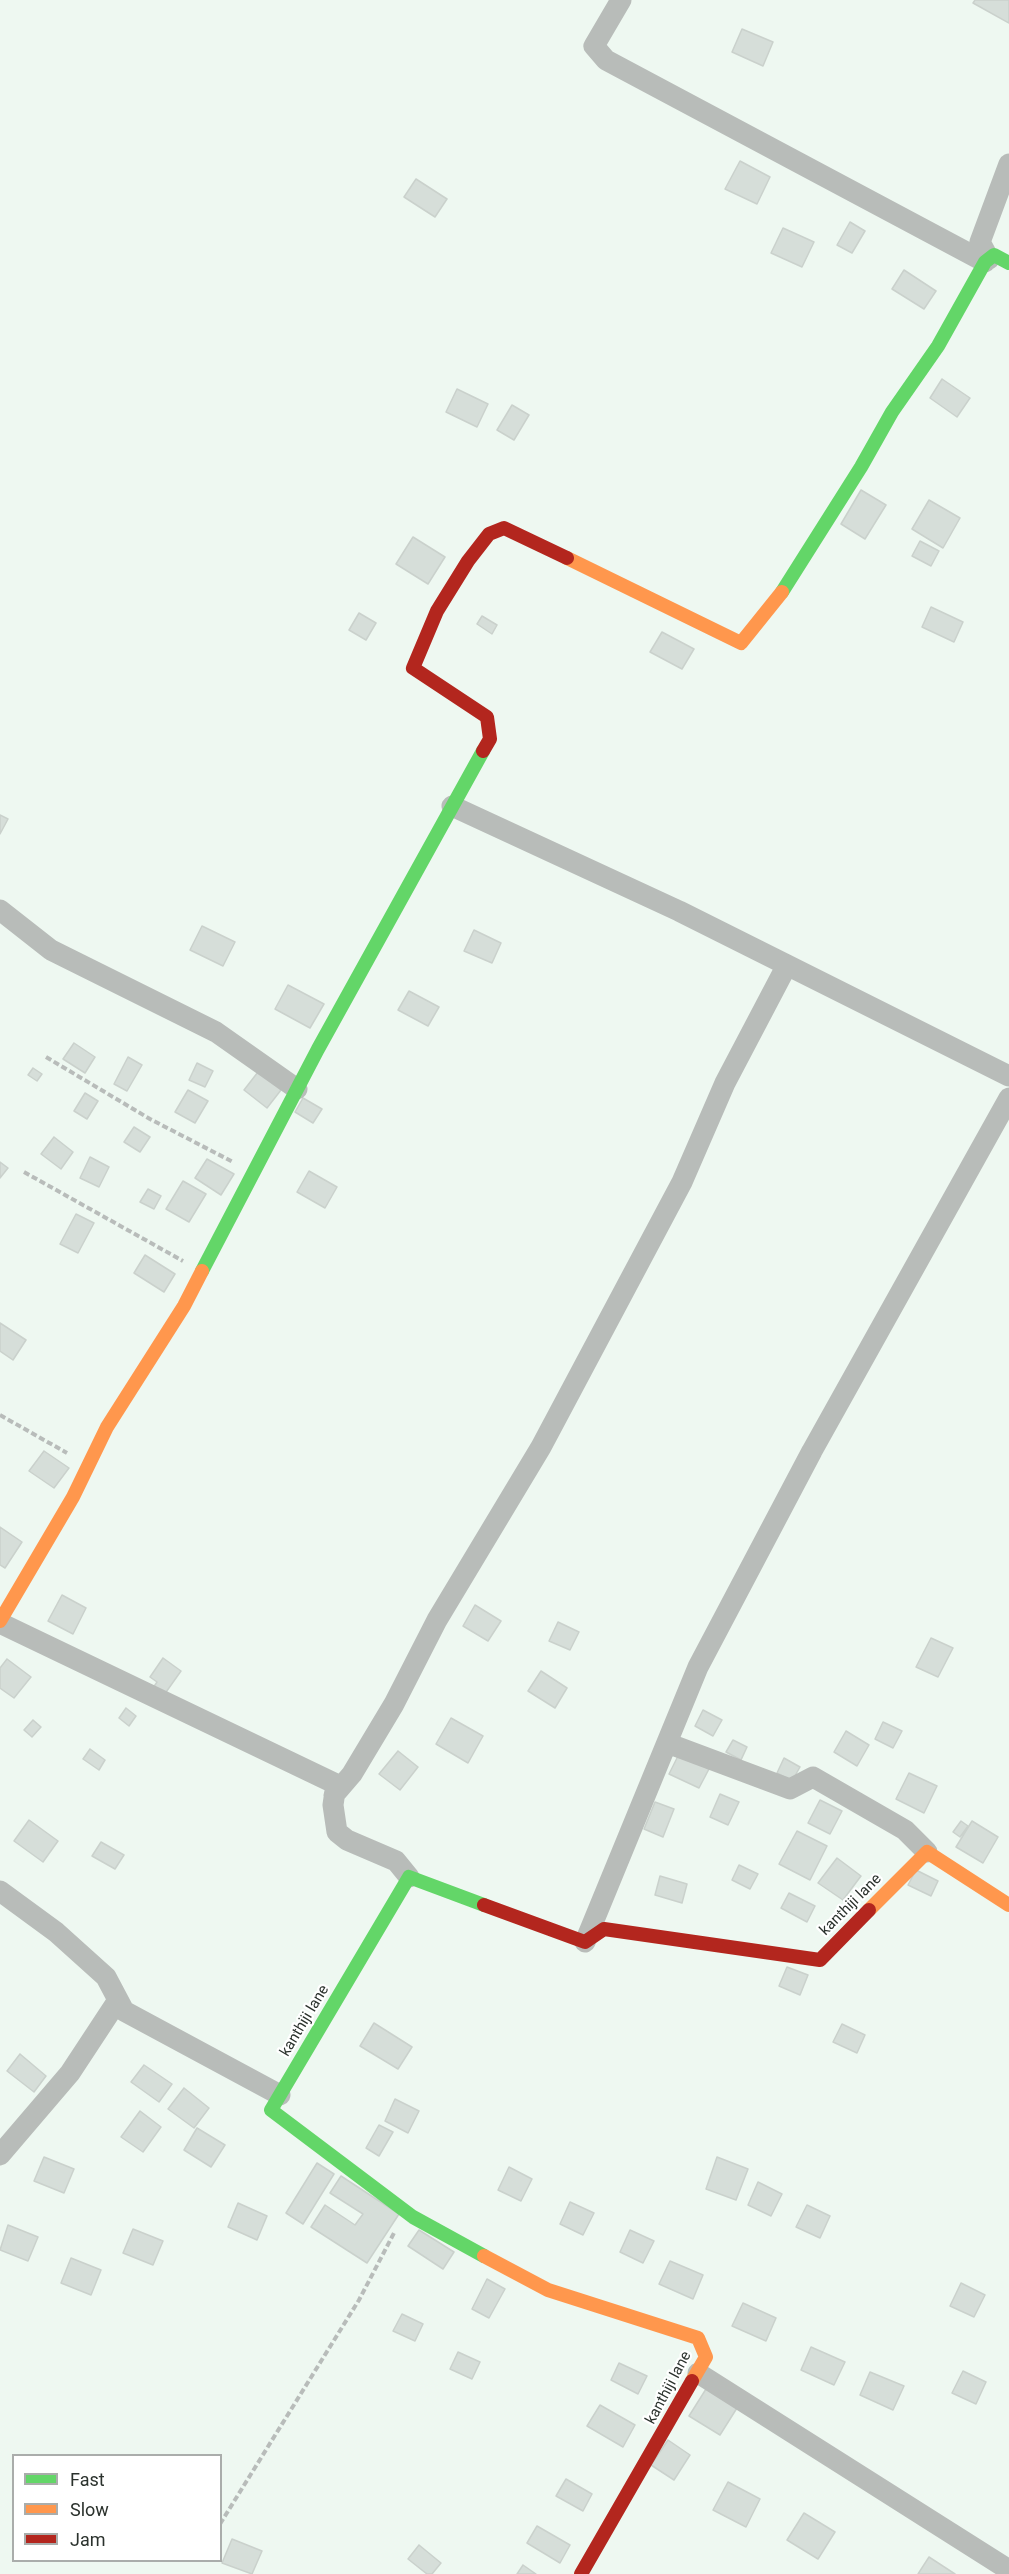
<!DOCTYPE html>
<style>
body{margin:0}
#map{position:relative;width:1009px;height:2574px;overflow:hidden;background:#eef8f1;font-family:Roboto,sans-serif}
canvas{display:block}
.legend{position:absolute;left:12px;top:2454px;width:210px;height:108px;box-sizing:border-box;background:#fff;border:2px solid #aaadab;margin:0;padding:8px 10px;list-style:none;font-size:18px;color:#2b322d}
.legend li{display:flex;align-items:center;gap:12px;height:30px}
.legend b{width:30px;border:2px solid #aaadab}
</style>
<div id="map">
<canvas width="1009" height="2574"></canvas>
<ul class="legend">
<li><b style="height:8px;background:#63d668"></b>Fast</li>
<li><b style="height:8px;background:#ff974d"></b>Slow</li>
<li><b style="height:8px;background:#b3261e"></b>Jam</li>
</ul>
</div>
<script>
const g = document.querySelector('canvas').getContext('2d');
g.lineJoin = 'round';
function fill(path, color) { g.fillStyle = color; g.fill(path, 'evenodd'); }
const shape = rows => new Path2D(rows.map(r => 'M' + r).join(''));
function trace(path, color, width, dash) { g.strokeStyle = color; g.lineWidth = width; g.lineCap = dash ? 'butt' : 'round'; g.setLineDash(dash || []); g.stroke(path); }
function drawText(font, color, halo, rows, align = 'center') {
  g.font = font + ' Roboto,sans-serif'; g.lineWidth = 4.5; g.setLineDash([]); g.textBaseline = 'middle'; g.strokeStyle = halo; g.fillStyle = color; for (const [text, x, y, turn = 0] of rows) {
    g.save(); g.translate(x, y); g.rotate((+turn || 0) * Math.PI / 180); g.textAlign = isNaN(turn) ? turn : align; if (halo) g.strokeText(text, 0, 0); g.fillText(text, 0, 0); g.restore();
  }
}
const building = shape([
 [975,0,1009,0,1009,23,973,3,975,0],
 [742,29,773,42,763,66,732,52,742,29],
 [740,161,770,177,757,204,725,189,740,161],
 [416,179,447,199,435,217,404,197,416,179],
 [850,222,865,231,852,253,837,245,850,222],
 [783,228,814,242,802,267,771,253,783,228],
 [904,270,936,291,924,309,892,289,904,270],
 [942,379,970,398,957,417,930,398,942,379],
 [457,389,488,404,477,427,446,412,457,389],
 [512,405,529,415,514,440,497,430,512,405],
 [861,490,886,505,865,539,841,524,861,490],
 [929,500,960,518,943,548,912,529,929,500],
 [413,537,445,557,428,584,396,564,413,537],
 [920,541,939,551,931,566,912,556,920,541],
 [931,607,963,622,954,642,922,627,931,607],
 [359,613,376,623,366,640,349,630,359,613],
 [482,616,497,625,492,634,477,624,482,616],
 [662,632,694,649,682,669,650,652,662,632],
 [0,815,8,819,0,834,0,815],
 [202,926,235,942,223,966,190,950,202,926],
 [474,930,501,943,492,963,464,951,474,930],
 [288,985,324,1004,310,1028,275,1009,288,985],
 [409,991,439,1007,428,1026,398,1010,409,991],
 [74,1043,95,1057,85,1073,63,1059,74,1043],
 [128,1057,142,1065,127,1091,114,1084,128,1057],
 [197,1063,213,1071,205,1087,189,1080,197,1063],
 [33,1068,42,1074,37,1081,28,1075,33,1068],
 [258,1072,281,1090,267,1108,244,1090,258,1072],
 [188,1090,208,1101,195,1123,175,1112,188,1090],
 [85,1093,98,1101,87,1119,74,1111,85,1093],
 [303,1098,322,1109,313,1123,295,1112,303,1098],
 [134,1127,150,1137,140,1152,124,1142,134,1127],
 [54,1137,73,1152,61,1169,41,1154,54,1137],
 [90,1157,109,1167,99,1187,80,1178,90,1157],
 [207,1159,234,1174,221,1195,195,1178,207,1159],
 [0,1162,8,1168,0,1178,0,1162],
 [309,1171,337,1187,325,1208,297,1192,309,1171],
 [183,1181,206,1194,189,1222,166,1209,183,1181],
 [148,1189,161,1196,154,1209,140,1202,148,1189],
 [76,1214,94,1223,78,1253,60,1244,76,1214],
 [145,1255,175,1274,164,1292,134,1273,145,1255],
 [0,1323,26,1340,13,1360,0,1351,0,1323],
 [44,1451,69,1468,54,1488,29,1471,44,1451],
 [0,1527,22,1542,5,1568,0,1565,0,1527],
 [62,1595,86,1608,73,1634,48,1621,62,1595],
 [475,1605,501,1621,488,1641,463,1626,475,1605],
 [558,1622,579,1632,570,1650,549,1641,558,1622],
 [931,1638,953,1648,938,1677,916,1667,931,1638],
 [163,1658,181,1671,164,1695,153,1688,157,1682,150,1677,163,1658],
 [7,1659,31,1677,14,1698,0,1688,0,1668,7,1659],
 [541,1671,567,1688,555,1708,528,1691,541,1671],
 [126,1708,136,1716,129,1726,119,1718,126,1708],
 [703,1710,722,1720,713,1736,695,1726,703,1710],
 [451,1718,483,1736,468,1763,436,1744,451,1718],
 [33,1720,41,1727,32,1737,24,1730,33,1720],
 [883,1722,902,1731,893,1748,875,1739,883,1722],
 [846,1731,869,1745,857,1766,834,1752,846,1731],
 [733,1740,747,1747,741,1760,726,1752,733,1740],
 [90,1749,105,1760,99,1770,83,1759,90,1749],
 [398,1751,418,1767,400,1790,379,1774,398,1751],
 [679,1754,709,1769,699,1788,669,1774,679,1754],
 [784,1758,800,1767,792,1781,777,1773,784,1758],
 [909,1773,937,1786,924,1813,896,1799,909,1773],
 [720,1794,739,1802,728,1825,710,1817,720,1794],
 [820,1800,842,1811,830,1834,808,1823,820,1800],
 [655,1802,674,1809,663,1837,644,1829,655,1802],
 [29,1820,58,1841,43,1862,14,1841,29,1820],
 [961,1821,968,1826,960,1837,953,1832,961,1821],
 [972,1821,998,1837,983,1863,956,1847,972,1821],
 [797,1831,827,1846,810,1880,779,1864,797,1831],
 [101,1842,124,1855,115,1869,92,1856,101,1842],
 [837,1858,861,1876,843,1900,818,1883,837,1858],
 [739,1865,758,1874,750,1889,732,1880,739,1865],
 [916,1870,938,1881,931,1896,908,1885,916,1870],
 [660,1876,687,1884,682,1903,655,1895,660,1876],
 [789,1893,815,1906,807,1922,781,1908,789,1893],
 [787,1967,808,1975,800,1995,779,1986,787,1967],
 [374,2023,412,2047,398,2069,360,2046,374,2023],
 [842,2024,865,2035,857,2053,833,2042,842,2024],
 [20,2054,46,2076,34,2092,7,2071,20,2054],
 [144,2065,172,2084,159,2102,131,2082,144,2065],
 [184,2088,209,2108,194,2128,168,2109,184,2088],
 [395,2099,419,2111,408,2133,385,2121,395,2099],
 [140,2111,161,2127,143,2152,121,2137,140,2111],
 [379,2125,393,2132,379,2156,366,2148,379,2125],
 [197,2128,225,2145,211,2167,184,2150,197,2128],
 [44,2157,74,2169,64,2193,34,2181,44,2157],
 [717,2157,748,2169,736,2200,706,2189,717,2157],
 [317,2163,334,2174,303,2224,286,2213,317,2163],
 [509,2167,532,2179,521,2201,498,2190,509,2167],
 [341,2176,399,2214,367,2263,311,2227,325,2205,355,2225,363,2214,330,2193,341,2176],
 [758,2182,782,2194,771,2216,748,2205,758,2182],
 [570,2202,594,2213,583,2235,560,2224,570,2202],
 [238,2203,267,2216,257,2240,228,2227,238,2203],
 [807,2205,830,2216,820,2238,796,2227,807,2205],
 [8,2225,38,2237,28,2261,0,2250,8,2225],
 [133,2229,163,2241,153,2265,123,2253,133,2229],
 [419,2230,454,2252,443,2269,408,2246,419,2230],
 [630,2230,654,2241,643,2263,620,2252,630,2230],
 [71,2258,101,2270,91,2295,61,2283,71,2258],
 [670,2261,703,2275,693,2299,659,2284,670,2261],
 [487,2279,505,2289,489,2318,472,2309,487,2279],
 [961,2283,985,2295,974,2317,950,2306,961,2283],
 [743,2303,776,2318,766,2341,732,2326,743,2303],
 [402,2314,423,2324,415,2341,393,2331,402,2314],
 [811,2347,845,2362,834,2385,801,2370,811,2347],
 [458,2352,480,2362,472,2379,450,2369,458,2352],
 [619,2363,647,2376,638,2394,611,2380,619,2363],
 [963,2371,986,2382,976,2404,952,2393,963,2371],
 [870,2372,904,2386,893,2410,860,2395,870,2372],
 [706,2389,737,2408,720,2435,689,2416,706,2389],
 [600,2405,635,2425,623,2447,587,2426,600,2405],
 [668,2440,690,2455,674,2480,651,2465,668,2440],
 [566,2479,592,2494,583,2511,556,2496,566,2479],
 [728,2482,760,2499,746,2527,713,2510,728,2482],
 [804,2513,835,2532,818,2559,787,2540,804,2513],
 [537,2526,570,2545,560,2563,527,2543,537,2526],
 [232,2539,262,2551,252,2574,222,2563,232,2539],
 [419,2545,441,2563,432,2574,427,2574,408,2559,419,2545],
 [929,2557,955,2574,918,2574,929,2557],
 [523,2565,536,2574,517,2574,523,2565]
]);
fill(building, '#d6ded9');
trace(building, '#cad1cc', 1.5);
trace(shape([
 [46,1057,150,1119,233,1162],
 [24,1172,183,1261],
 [0,1415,67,1453],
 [220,2524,359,2300,394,2233]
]), '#b8bcba', 4, [6, 3]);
trace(shape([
 [621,0,594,46,606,60,985,262],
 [989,259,980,242,1009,164],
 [452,806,679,911,1009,1076],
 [0,910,51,950,216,1032,297,1089],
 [0,1623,336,1784,333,1805,337,1832,347,1840,396,1861,409,1877],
 [667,1743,790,1789,813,1777,905,1830,927,1852],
 [334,1795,352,1774,394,1704,437,1620,541,1447,682,1182,725,1083,787,965],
 [0,1891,56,1932,106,1977,124,2011,280,2095],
 [585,1942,698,1667,812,1451,1009,1098],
 [0,2155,70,2073,118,2000],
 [698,2373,1009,2570]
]), '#b8bcb9', 21);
trace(shape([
 [782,592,861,467,892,412,938,346,985,262,994,255,1009,263],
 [202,1271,318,1049,483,751],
 [484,1905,409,1877,271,2110,413,2217,484,2256]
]), '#63d668', 14);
trace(shape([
 [567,558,741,643,782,592],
 [0,1621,73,1497,107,1427,184,1306,202,1271],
 [869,1910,927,1852,1009,1905],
 [484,2256,548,2290,698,2338,706,2357,692,2381]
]), '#ff974d', 14);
trace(shape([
 [483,751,490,739,487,717,413,668,437,611,468,561,489,534,504,528,567,558],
 [484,1905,585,1942,604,1929,820,1960,869,1910],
 [581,2574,692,2381]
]), '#b3261e', 14);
drawText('15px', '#2b322d', '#fff', [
 ["kanthiji lane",851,1905,-45],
 ["kanthiji lane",305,2021,-59],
 ["kanthiji lane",669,2388,-62]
]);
</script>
